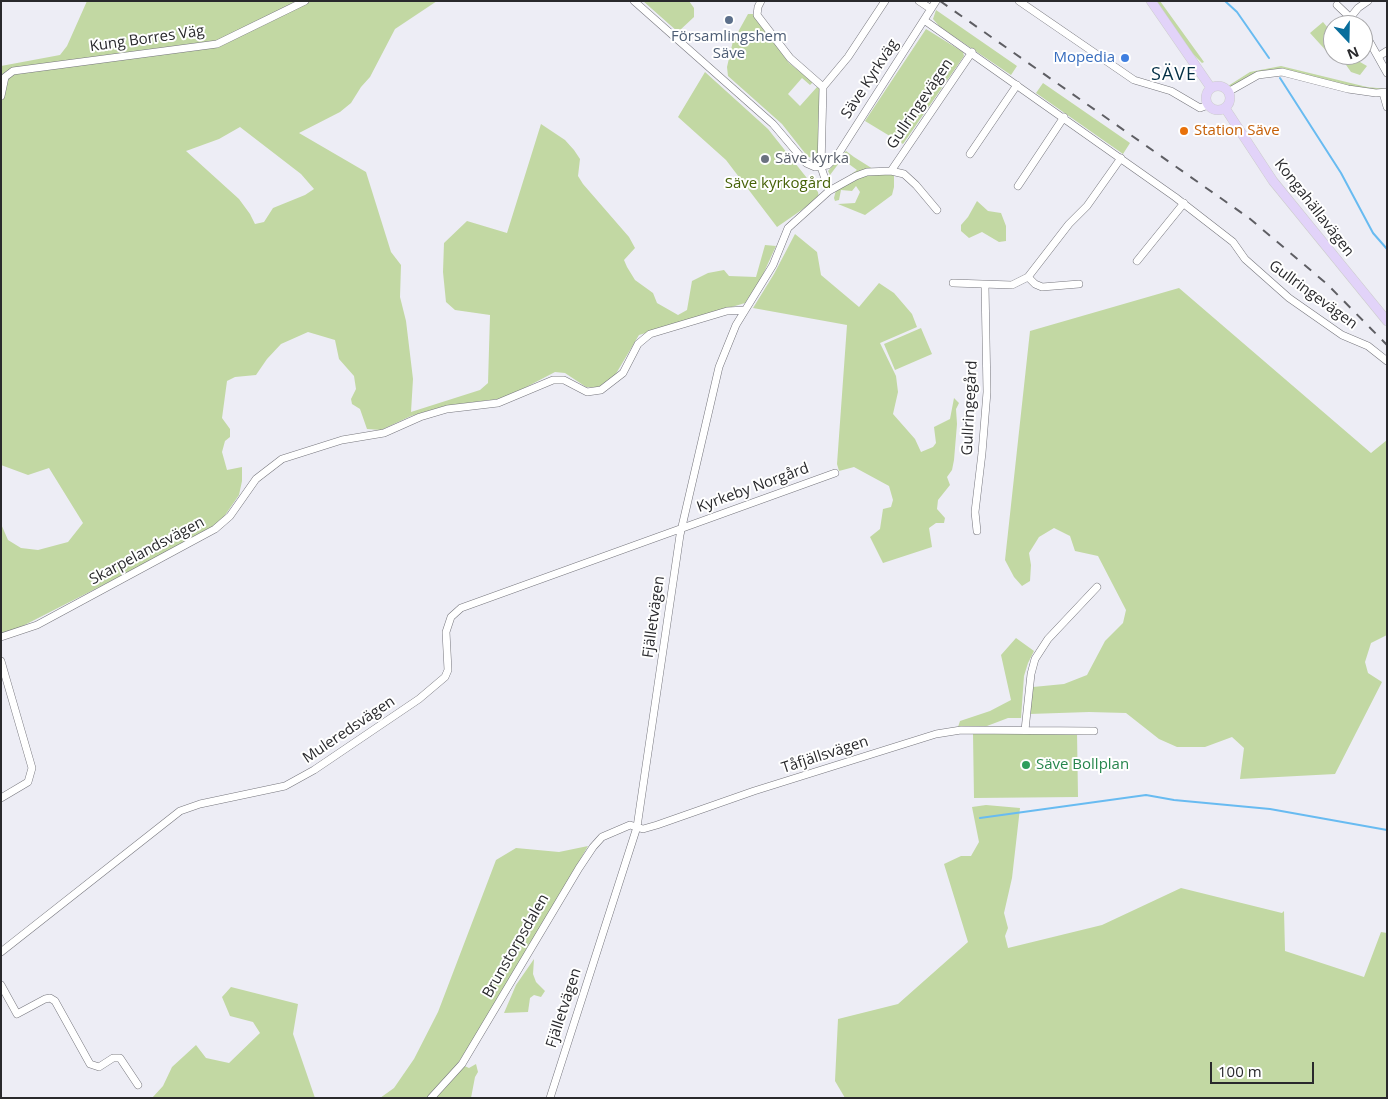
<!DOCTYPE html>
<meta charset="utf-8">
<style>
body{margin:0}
#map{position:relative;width:1388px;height:1099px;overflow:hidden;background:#ededf5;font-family:"Open Sans",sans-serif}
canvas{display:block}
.frame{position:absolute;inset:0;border:2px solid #29292c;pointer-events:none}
.north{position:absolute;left:1323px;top:15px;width:50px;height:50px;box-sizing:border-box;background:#fff;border:1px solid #a9a9ab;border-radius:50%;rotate:159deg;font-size:14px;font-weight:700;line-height:20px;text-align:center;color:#29292c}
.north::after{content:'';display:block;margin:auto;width:18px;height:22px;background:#096e9c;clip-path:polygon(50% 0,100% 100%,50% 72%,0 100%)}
.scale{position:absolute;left:1210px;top:1062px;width:104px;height:22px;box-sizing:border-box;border:2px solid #29292c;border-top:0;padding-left:6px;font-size:15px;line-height:18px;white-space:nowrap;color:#29292c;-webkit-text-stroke:4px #fff;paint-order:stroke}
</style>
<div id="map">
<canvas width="1388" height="1099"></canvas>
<div class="frame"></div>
<div class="north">N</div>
<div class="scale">100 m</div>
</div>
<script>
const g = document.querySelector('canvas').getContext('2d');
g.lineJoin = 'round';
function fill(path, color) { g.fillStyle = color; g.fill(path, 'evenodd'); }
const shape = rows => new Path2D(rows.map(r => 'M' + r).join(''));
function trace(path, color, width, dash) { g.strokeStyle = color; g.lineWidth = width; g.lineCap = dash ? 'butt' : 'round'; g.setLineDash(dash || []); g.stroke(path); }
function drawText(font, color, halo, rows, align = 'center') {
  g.font = font + ' "Open Sans",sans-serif'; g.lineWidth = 4; g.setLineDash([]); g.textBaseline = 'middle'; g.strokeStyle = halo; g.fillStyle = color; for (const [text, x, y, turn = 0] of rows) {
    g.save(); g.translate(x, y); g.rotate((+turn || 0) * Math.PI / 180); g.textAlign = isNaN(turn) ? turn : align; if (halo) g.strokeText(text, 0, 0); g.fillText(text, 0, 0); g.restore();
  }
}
fill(shape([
 [87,1,437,1,395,29,370,77,361,87,351,103,340,112,299,133,366,172,391,252,401,265,400,297,406,321,413,379,411,412,480,390,488,383,490,315,455,310,446,302,443,272,444,243,467,221,507,233,541,124,565,140,574,150,580,159,578,176,583,184,629,237,635,248,624,260,627,267,635,280,653,293,657,303,678,315,687,310,692,281,708,273,724,270,729,276,756,277,765,245,776,246,760,281,745,303,639,335,614,377,597,388,586,387,565,373,555,372,511,395,498,399,445,406,411,416,381,430,367,429,360,409,352,404,351,399,356,389,354,376,339,359,335,340,308,332,281,344,267,359,256,375,235,377,227,381,222,418,230,429,230,437,225,441,222,452,227,470,242,467,242,481,239,495,221,521,209,531,1,637,1,524,8,540,21,548,38,550,68,542,83,523,49,468,28,475,1,465,1,66,60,55,67,46],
 [240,127,301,174,314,189,305,195,273,208,264,222,255,224,250,214,239,199,186,151,219,139],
 [643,1,689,1,694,8,694,17,678,32],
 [1155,1,1160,1,1204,62,1202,63,1191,52],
 [936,10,1017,66,1011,75,940,27,933,19],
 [748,14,753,14,789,63,813,82,810,85,802,78,788,94,800,106,817,87,820,89,819,159,808,157,782,124,728,76,727,67,733,41],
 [1323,22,1333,34,1333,53,1330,55,1310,33],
 [926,29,963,52,964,56,903,144,865,121],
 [1344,55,1349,57,1360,55,1360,62,1367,66,1360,75,1351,72,1344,62,1338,61,1336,57],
 [1281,66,1367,87,1387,89,1362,89,1284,70,1259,72,1229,88,1228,86,1250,72],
 [705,72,768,129,818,192,819,198,777,227,726,160,678,117],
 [1043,83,1130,143,1123,154,1036,93],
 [846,151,854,157,873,169,846,178,857,170,842,159,830,175,828,171],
 [894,173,894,187,892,195,865,215,838,204,855,203,860,192,856,186,852,191,841,190,839,200,835,201,834,198,836,190,865,175],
 [977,201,988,211,1001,213,1006,226,1006,241,999,242,982,232,969,238,961,231,961,225,968,217],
 [795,234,817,252,821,275,859,307,879,283,894,293,912,314,917,327,880,343,896,376,898,392,893,414,915,439,921,452,933,447,936,443,934,427,950,419,954,398,959,403,956,409,957,424,954,460,952,470,947,477,950,485,938,500,937,509,945,518,944,523,936,523,929,528,932,547,883,563,870,537,880,529,883,509,891,507,893,500,889,486,854,467,839,471,837,464,847,325,753,308,774,274],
 [1179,288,1371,453,1387,440,1387,635,1371,643,1365,662,1368,673,1382,682,1335,774,1240,779,1244,748,1232,737,1205,747,1177,747,1159,739,1126,713,1089,712,1029,714,1033,687,1064,684,1087,675,1105,641,1123,623,1126,610,1098,556,1075,551,1070,536,1054,528,1039,537,1029,553,1031,565,1030,581,1022,586,1014,577,1005,560,1030,331],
 [921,328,932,354,895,370,884,344],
 [1016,638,1034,651,1028,663,1024,676,1021,718,1008,718,987,726,958,727,960,721,990,711,1011,700,1001,655],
 [1077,732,1078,797,974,798,973,734],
 [986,805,1020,808,1012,878,1004,913,1008,928,1005,936,1008,948,1102,925,1181,888,1282,913,1284,911,1285,951,1364,977,1381,932,1387,933,1387,1098,845,1098,835,1081,838,1019,898,1004,968,942,944,864,961,856,971,856,979,842,972,807],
 [588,846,490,1014,458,1063,469,1068,476,1064,478,1072,475,1077,471,1098,380,1098,394,1088,414,1059,438,1012,496,860,516,848,559,852],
 [534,959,533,974,536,982,545,991,541,997,534,995,530,998,528,1012,504,1013,516,985],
 [231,987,298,1004,293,1034,315,1098,152,1098,163,1086,172,1067,196,1045,206,1058,229,1063,260,1033,253,1022,230,1016,222,997]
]), '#c2d8a3');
trace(shape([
 [1225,1,1237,12,1269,58],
 [1280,78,1341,173,1373,233,1387,249],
 [980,818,1146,795,1174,800,1270,809,1387,830]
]), '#68bbf1', 2);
const minor = shape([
 [634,1,773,124,806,163,815,167,828,165,837,156,936,1],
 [919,1,931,9],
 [1019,1,1134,80,1171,91,1200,108,1208,105],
 [1337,5,1358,25],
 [1350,18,1358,8,1368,1],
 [924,20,1175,197,1233,242,1245,259,1289,298,1342,335,1368,346,1387,361],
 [1363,30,1387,73],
 [1379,56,1387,51],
 [823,87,848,57,885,1],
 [1228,92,1258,75,1282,72,1348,89,1376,93,1387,92],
 [1383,93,1387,107],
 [1,96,5,77,13,71,217,44,305,1],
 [970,154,1017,85],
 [891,171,972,52],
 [1018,186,1064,117],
 [829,191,856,176,867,172,891,171,904,174,916,185,937,210],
 [1137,261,1184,203],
 [1028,277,1035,284,1042,287,1079,284],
 [953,283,1012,285,1028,277,1069,224,1087,206,1121,158],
 [977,531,975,512,982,453,987,392,985,285],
 [1,637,37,625,215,529,230,516,256,479,282,459,342,440,384,433,420,417,447,409,498,403,553,380,564,380,587,392,601,390,623,373,638,344,650,334,727,311,745,310],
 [1,661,32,768,28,782,1,798],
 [1025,730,1031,674,1035,659,1048,639,1097,587],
 [1,952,180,811,200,804,285,786,314,770,419,699,445,677,448,670,446,632,451,617,461,608,835,473],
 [1,985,17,1014,45,999,50,998,55,1001,90,1064,99,1067,113,1058,120,1058,138,1085],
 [431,1098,462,1064,579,868,593,847,602,837,630,825,643,829,657,825,754,791,936,734,961,730,1094,731],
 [550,1098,637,827,680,535,719,367,736,325,773,265,788,228,829,191,821,167,823,87,790,58,757,15,758,7,761,1]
]);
const major = shape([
 [1151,1,1211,88],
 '1206 98a12 12 0 1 1 24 0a12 12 0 1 1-24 0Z',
 [1225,108,1273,181,1387,321]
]);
trace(minor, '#76767d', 8);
trace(major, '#ccc', 10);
trace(minor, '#fff', 7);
trace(major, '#e2d3f9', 9);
trace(shape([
 [940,1,1249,218,1327,284,1387,345]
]), '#5e5e63', 2, [9, 9]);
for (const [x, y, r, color] of [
 [729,20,5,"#5c6f8a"],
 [1125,58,5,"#3f7fe0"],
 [1184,131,5,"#e8710a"],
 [765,159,5,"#6b7280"],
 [1026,765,5,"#2e9e5b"]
]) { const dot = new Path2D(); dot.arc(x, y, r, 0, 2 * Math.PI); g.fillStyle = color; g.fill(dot); trace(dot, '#fff', 2); }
drawText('15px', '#4e5e75', '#fff', [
 ["Församlingshem",729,37],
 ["Säve",729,54]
]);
drawText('15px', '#29292c', '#fff', [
 ["Kung Borres Väg",147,39,-8],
 ["Säve Kyrkväg",870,79,-57],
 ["Gullringevägen",920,104,-56],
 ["Kongahällavägen",1314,208,52],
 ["Gullringevägen",1313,295,36],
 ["Gullringegård",970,408,-87],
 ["Kyrkeby Norgård",753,488,-20],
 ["Skarpelandsvägen",147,551,-28],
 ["Fjälletvägen",654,617,-82],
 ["Muleredsvägen",349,730,-34],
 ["Tåfjällsvägen",825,755,-18],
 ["Brunstorpsdalen",516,946,-60],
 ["Fjälletvägen",564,1008,-72]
]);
drawText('15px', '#366cbe', '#fff', [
 ["Mopedia",1115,58]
], 'right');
drawText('15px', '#c56008', '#fff', [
 ["Station Säve",1194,131]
], 'left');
drawText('15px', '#5b616d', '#fff', [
 ["Säve kyrka",775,159]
], 'left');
drawText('15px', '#466207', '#fff', [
 ["Säve kyrkogård",778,184]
]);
drawText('15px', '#27864d', '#fff', [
 ["Säve Bollplan",1036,765]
], 'left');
g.letterSpacing = '1px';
drawText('18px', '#032f45', '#fff', [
 ["SÄVE",1174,75]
]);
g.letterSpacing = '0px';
</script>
